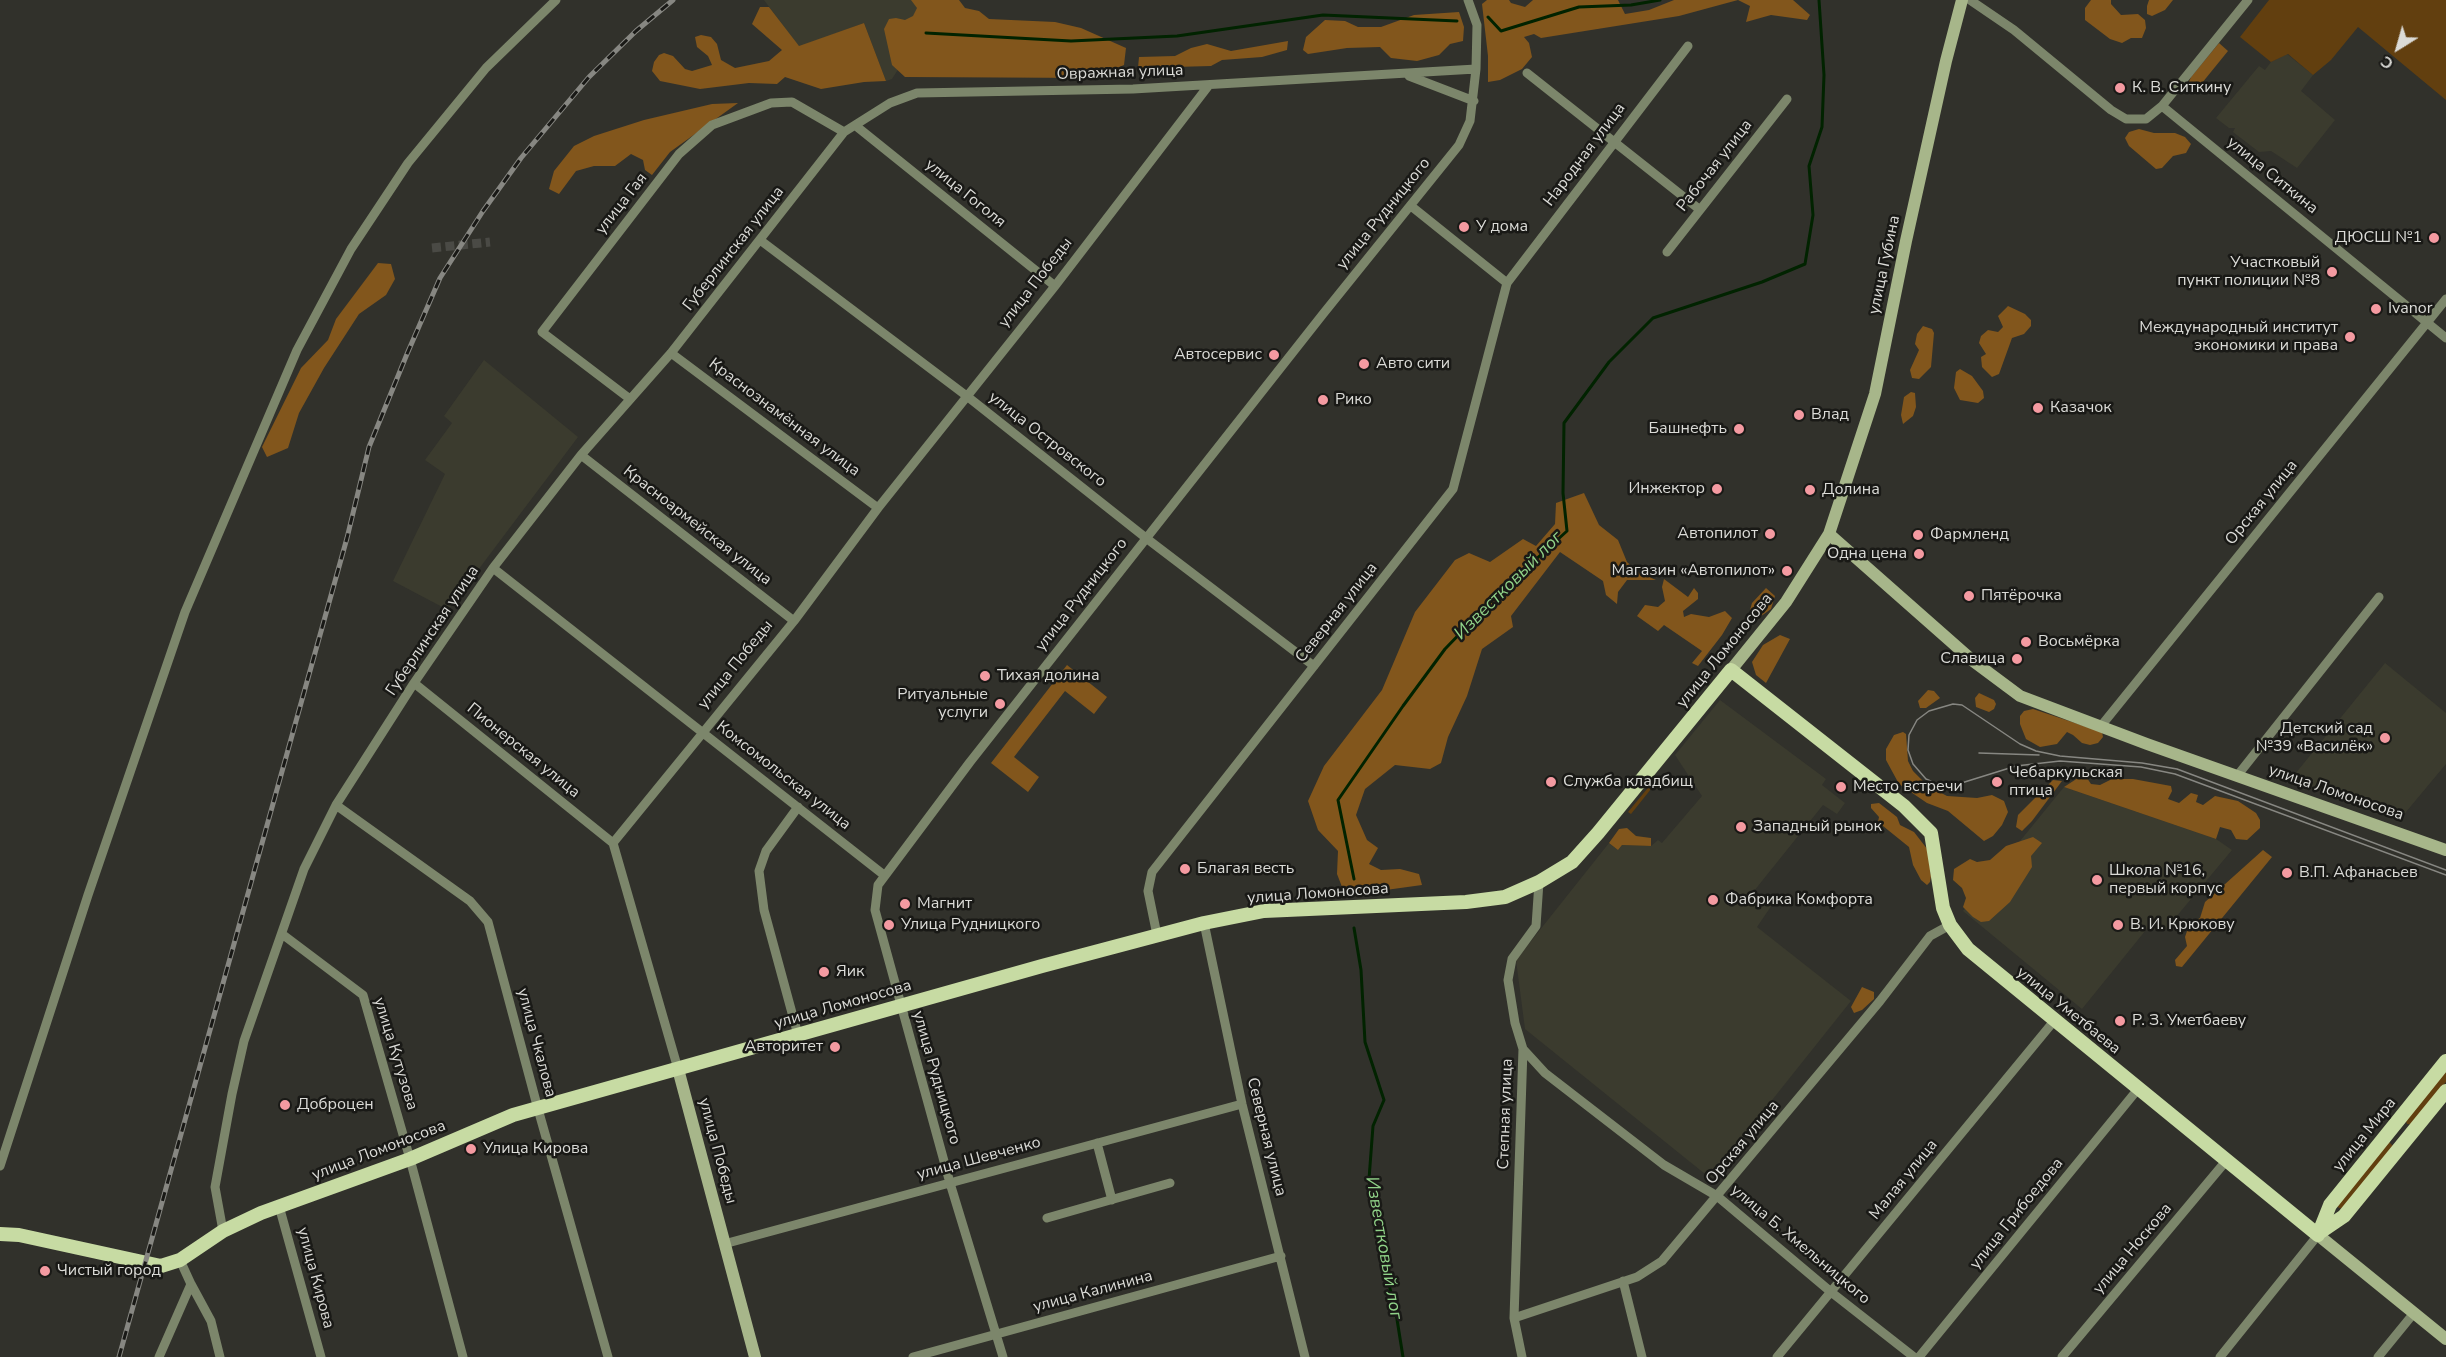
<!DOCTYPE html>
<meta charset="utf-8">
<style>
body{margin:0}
#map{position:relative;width:2446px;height:1357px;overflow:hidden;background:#31312b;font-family:"Nunito Sans",sans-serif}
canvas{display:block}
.north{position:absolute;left:2368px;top:18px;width:60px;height:60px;-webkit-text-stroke:4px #191916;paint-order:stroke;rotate:217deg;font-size:16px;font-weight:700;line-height:24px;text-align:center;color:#dbdbd7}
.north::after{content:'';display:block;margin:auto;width:21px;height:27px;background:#dbdbd7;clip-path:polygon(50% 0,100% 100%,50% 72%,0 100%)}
</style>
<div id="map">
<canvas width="2446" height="1357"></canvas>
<div class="north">С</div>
</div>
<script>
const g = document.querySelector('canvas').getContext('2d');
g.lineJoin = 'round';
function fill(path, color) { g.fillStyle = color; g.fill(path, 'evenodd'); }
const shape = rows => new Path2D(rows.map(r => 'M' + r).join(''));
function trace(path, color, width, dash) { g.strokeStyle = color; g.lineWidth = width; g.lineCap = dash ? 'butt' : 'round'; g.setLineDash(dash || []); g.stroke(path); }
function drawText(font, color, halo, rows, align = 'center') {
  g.font = font + ' "Nunito Sans",sans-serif'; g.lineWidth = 5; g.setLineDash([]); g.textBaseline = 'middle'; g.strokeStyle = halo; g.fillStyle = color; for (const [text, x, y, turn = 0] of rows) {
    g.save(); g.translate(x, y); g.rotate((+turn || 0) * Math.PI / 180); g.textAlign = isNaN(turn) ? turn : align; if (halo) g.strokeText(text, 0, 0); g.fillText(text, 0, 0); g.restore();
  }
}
fill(shape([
 [764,0,942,0,892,79,886,81,864,23,799,47],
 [2287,54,2313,75,2301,91,2335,120,2297,168,2271,151,2259,152,2233,132,2235,128,2229,128,2216,118,2259,66,2265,70,2271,62],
 [484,360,578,437,448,610,393,581,445,474,425,460,452,423,444,416],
 [2385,663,2446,713,2446,764,2401,818,2291,779],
 [1720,700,1826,779,1822,785,1845,803,1837,814,1823,805,1754,891,1772,905,1757,927,1851,1001,1710,1178,1525,1029,1516,960,1609,843,1618,850,1622,845,1651,846,1658,840,1662,843,1702,796,1675,755],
 [2064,787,2216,839,2232,850,2166,929,2154,920,2082,1009,1963,911]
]), '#3b3b2e');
fill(shape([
 [2269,0,2446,0,2446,100,2358,27,2331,60,2313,75,2288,54,2271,62,2240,37],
 [1657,777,1659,779,1631,814,1628,812],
 [2446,1069,2446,1082,2412,1124,2407,1124,2406,1121],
 [2389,1142,2393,1146,2343,1209,2339,1208,2337,1206]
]), '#623f0f');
fill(shape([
 [911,0,959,0,965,8,979,11,989,19,1055,22,1081,28,1126,48,1124,65,1093,78,905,77,892,65,884,29,889,19,896,18,905,20,913,16,917,8],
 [1487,0,1509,0,1511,3,1525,7,1533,0,1618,0,1625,14,1649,10,1674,0,1793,0,1810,15,1807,20,1771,15,1746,22,1750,6,1738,0,1679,16,1541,38,1534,34,1524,37,1529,43,1532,57,1522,69,1500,80,1488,82,1488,56,1482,4],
 [2091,0,2111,0,2111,4,2121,15,2138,14,2145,20,2146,28,2142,38,2131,38,2122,43,2110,39,2085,20,2085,8],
 [2149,0,2173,0,2165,10,2152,16,2147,14,2147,6],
 [760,7,769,7,799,46,864,23,886,81,864,82,821,89,785,77,777,84,749,83,700,89,660,81,652,71,654,62,659,55,664,53,673,56,685,69,692,71,712,65,708,56,697,47,695,37,701,35,711,37,717,44,721,60,735,68,769,61,782,50,752,24],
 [1459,12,1464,27,1463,41,1450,44,1439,55,1417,61,1391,58,1380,47,1347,48,1308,54,1303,50,1306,37,1325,20,1345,21,1358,27,1381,27,1414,15],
 [1288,41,1287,50,1262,57,1222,60,1211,66,1138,68,1139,57,1175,56,1191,48,1207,44,1231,51],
 [2219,43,2228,51,2202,83,2195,89,2190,89,2188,84,2191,77],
 [738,103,670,152,652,175,645,170,643,160,631,154,615,166,594,166,576,171,559,194,549,189,554,171,574,146,594,136,644,120,712,104],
 [2139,129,2154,133,2175,133,2185,137,2191,144,2186,153,2173,156,2162,168,2156,169,2129,146,2125,138,2129,132],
 [378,263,391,264,395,279,386,295,359,314,324,368,299,413,288,448,267,457,262,447,301,368,328,340,336,319],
 [2008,306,2025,314,2031,320,2031,326,2024,334,2012,338,1999,374,1992,377,1982,367,1981,357,1986,354,1979,343,1981,336,1988,330,1998,332,2003,327,1998,316],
 [1923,326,1932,329,1934,333,1931,367,1919,379,1912,378,1910,370,1919,350,1915,344,1917,334],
 [1960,369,1972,376,1983,391,1984,398,1978,403,1960,400,1954,388,1956,372],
 [1911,392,1915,393,1916,407,1913,416,1903,424,1901,415,1904,397],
 [1584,493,1599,525,1618,540,1627,562,1640,573,1656,580,1627,580,1618,592,1617,604,1606,595,1603,581,1560,552,1511,616,1513,627,1482,649,1467,696,1448,737,1441,763,1430,769,1395,765,1365,789,1356,815,1367,840,1378,848,1369,864,1381,870,1400,869,1419,874,1422,885,1364,893,1344,892,1337,874,1338,851,1318,830,1308,801,1324,766,1382,690,1415,612,1455,560,1469,553,1490,562,1523,539,1536,546,1555,524,1556,503],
 [1664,579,1688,597,1694,588,1698,593,1698,599,1683,611,1684,617,1691,614,1709,617,1725,611,1732,618,1722,635,1698,666,1692,663,1702,651,1664,625,1658,631,1637,616,1645,605,1658,607,1665,601,1662,587],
 [1766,588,1775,596,1771,609,1757,619,1752,618,1750,610,1752,603],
 [1780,635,1790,639,1766,683,1756,675,1752,662,1763,645],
 [1067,665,1107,697,1094,714,1065,691,1014,757,1039,777,1028,792,991,763],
 [1928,690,1934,691,1940,698,1926,708,1920,708,1918,701],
 [1979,693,1994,700,1996,704,1994,709,1989,712,1976,707,1975,698],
 [2033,709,2102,732,2103,737,2098,743,2090,745,2082,743,2073,735,2067,732,2057,744,2040,747,2026,739,2020,724,2020,716,2024,711],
 [1903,732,1906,734,1908,761,1913,771,1928,786,1947,796,1977,798,1992,795,2004,801,2008,812,2002,825,1993,836,1984,841,1948,811,1927,803,1899,784,1886,760,1886,749,1894,735],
 [2081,776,2087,778,2091,784,2100,785,2112,779,2133,779,2171,786,2172,791,2168,799,2179,803,2191,793,2198,795,2196,802,2203,805,2215,796,2238,801,2256,813,2260,820,2260,828,2247,840,2236,839,2231,830,2220,827,2216,839,2064,787],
 [2053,780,2062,781,2032,821,2022,831,2016,827,2018,815],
 [1879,803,1897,817,1900,825,1914,832,1928,850,1931,876,1930,882,1927,885,1921,880,1913,865,1909,847,1878,822,1879,817,1871,808,1871,804],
 [1627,828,1636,836,1651,838,1651,846,1622,845,1618,850,1609,843,1619,829],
 [2033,837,2042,843,2031,856,2032,867,2010,902,1989,921,1981,922,1973,917,1963,907,1966,898,1962,888,1953,880,1954,869,1970,859,1977,862,1990,860,2006,846],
 [2263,850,2272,857,2182,967,2176,966,2175,960,2187,946,2185,937,2189,925,2200,918,2205,902],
 [1862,987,1874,992,1874,999,1862,1010,1854,1013,1851,1007]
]), '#82561c');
trace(shape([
 [1488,17,1501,31,1579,7,1631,5,1660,0],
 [926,33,1071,41,1177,36,1323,15,1457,21],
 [1354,879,1338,800,1403,706,1445,649,1500,592,1567,531,1563,493,1564,423,1609,362,1653,318,1762,282,1805,264,1813,215,1809,166,1822,127,1824,75,1819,0],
 [1354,928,1361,970,1365,1042,1384,1100,1373,1126,1369,1179,1381,1252,1396,1313,1403,1357]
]), '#012300', 3);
trace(shape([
 [432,248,490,242]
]), '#4a4a45', 9, [9, 4.5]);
trace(shape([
 [1970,0,2014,30,2111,110,2126,119,2146,119,2162,106,2248,0],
 [1527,73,1699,209],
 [1409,76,1474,101],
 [2162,106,2446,338],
 [856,126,1055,286],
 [1411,206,1507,283],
 [760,240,968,397,1146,538,1314,666],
 [1667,252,1787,99],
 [671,353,878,508],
 [630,399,542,332,679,154,712,125,771,103,792,102,844,132],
 [581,455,794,621],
 [493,568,884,875],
 [414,683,613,843],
 [2101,726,2446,299],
 [2237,776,2379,597],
 [336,805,470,901,488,922,538,1109,608,1357],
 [1204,923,1242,1104,1305,1357],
 [282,934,363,995,410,1159,463,1357],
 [1157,935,1148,891,1152,872,1453,489,1507,283,1688,46],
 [798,1035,764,910,759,871,766,851,798,807],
 [1523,1049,1545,1073,1664,1165,1717,1196,1831,1292,1914,1357],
 [678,1069,613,843,794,621,878,508,1055,286,1209,85],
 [1097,1143,1112,1200],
 [0,1166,88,895,185,612,297,350,351,249,408,163,486,68,556,0],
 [279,1206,321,1357],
 [1047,1218,1170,1183],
 [223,1231,215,1187,232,1094,244,1041,304,869,336,805,414,683,493,568,581,455,671,353,844,132,890,103,917,93,1133,89,1476,69],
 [724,1244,1242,1104],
 [1623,1281,1642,1357],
 [191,1284,211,1321,220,1357],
 [1514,1318,1637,1277,1662,1261,1880,1001,1930,936,1950,925],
 [159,1357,191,1284,180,1260],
 [913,1357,1281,1256],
 [1003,1357,950,1183,875,910,878,885,970,762,1323,314,1459,145,1470,121,1476,69,1477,25,1468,0],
 [1522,1357,1514,1318,1523,1049,1515,1023,1508,980,1512,959,1536,926,1539,882],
 [1777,1357,2054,1021],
 [1919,1357,2138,1089],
 [2062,1357,2226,1161],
 [2220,1357,2318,1235],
 [2378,1357,2414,1313]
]), '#7c866b', 9);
trace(shape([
 [1829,534,1973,661,2020,696,2147,744,2446,850],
 [1731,670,1786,602,1829,534,1875,394,1906,241,1946,61,1962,0],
 [678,1069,755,1357],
 [2318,1235,2446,1339]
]), '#a7b68a', 12);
trace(shape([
 [2319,1233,2344,1216,2446,1091],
 [0,1234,19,1235,161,1266,180,1260,223,1231,261,1213,410,1159,513,1115,1042,966,1204,923,1264,911,1466,902,1505,897,1539,882,1572,862,1598,833,1731,670,1904,806,1931,833,1943,908,1950,925,1968,949,2318,1235],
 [2318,1235,2330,1205,2446,1061]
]), '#c7dba3', 14);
trace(shape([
 [1979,753,2039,755],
 [2446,870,2177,769,2142,763,2060,756,2036,751,2020,744,1962,705,1953,704,1929,711,1917,720,1909,735,1908,750,1913,764,1926,779,1942,786,1955,785,2016,766,2060,761,2141,767,2175,774,2446,875]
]), '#878782', 1.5);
const rail = shape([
 [119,1357,347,538,369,447,407,354,440,278,483,211,521,158,589,77,636,31,673,0]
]);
trace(rail, '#878782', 5);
trace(rail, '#191916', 3, [9]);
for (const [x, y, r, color] of [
 [2120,88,6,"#f49aa1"],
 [1464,227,6,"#f49aa1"],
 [2434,238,6,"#f49aa1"],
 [2332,272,6,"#f49aa1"],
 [2376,309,6,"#f49aa1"],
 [2350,337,6,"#f49aa1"],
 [1274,355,6,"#f49aa1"],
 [1364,364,6,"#f49aa1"],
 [1323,400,6,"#f49aa1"],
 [2038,408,6,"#f49aa1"],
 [1799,415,6,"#f49aa1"],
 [1739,429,6,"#f49aa1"],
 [1717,489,6,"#f49aa1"],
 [1810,490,6,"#f49aa1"],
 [1770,534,6,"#f49aa1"],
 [1918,535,6,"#f49aa1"],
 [1919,554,6,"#f49aa1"],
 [1787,571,6,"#f49aa1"],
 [1969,596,6,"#f49aa1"],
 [2026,642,6,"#f49aa1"],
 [2017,659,6,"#f49aa1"],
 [985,676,6,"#f49aa1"],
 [1000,704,6,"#f49aa1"],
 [2385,738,6,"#f49aa1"],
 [1551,782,6,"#f49aa1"],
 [1997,782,6,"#f49aa1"],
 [1841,787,6,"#f49aa1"],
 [1741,827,6,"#f49aa1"],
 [1185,869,6,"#f49aa1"],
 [2287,873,6,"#f49aa1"],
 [2097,880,6,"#f49aa1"],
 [1713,900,6,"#f49aa1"],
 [905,904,6,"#f49aa1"],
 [889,925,6,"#f49aa1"],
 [2118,925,6,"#f49aa1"],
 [824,972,6,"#f49aa1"],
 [2120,1021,6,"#f49aa1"],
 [835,1047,6,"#f49aa1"],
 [285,1105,6,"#f49aa1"],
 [471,1149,6,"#f49aa1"],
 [45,1271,6,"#f49aa1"]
]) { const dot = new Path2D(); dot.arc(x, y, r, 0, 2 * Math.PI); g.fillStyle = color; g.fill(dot); trace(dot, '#191916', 2); }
drawText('16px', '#dbdbd7', '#191916', [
 ["Овражная улица",1120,73,-2],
 ["Народная улица",1585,155,-53],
 ["Рабочая улица",1715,166,-52],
 ["улица Ситкина",2272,176,39],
 ["улица Гоголя",965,194,39],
 ["улица Гая",622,204,-52],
 ["улица Рудницкого",1384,214,-51],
 ["Губерлинская улица",734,249,-52],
 ["улица Губина",1885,265,-78],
 ["улица Победы",1036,283,-52],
 ["Краснознамённая улица",784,418,37],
 ["улица Островского",1047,440,38],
 ["Орская улица",2262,503,-51],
 ["Красноармейская улица",697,526,38],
 ["улица Рудницкого",1082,595,-52],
 ["Северная улица",1337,613,-52],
 ["Губерлинская улица",433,631,-56],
 ["улица Ломоносова",1725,651,-51],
 ["улица Победы",736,665,-51],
 ["Пионерская улица",523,751,39],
 ["Комсомольская улица",783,776,38],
 ["улица Ломоносова",2336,793,19],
 ["улица Ломоносова",1318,894,-4],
 ["улица Ломоносова",843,1005,-16],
 ["улица Уметбаева",2068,1011,39],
 ["улица Чкалова",536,1043,75],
 ["улица Кутузова",395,1054,73],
 ["улица Рудницкого",936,1078,74],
 ["Степная улица",1506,1114,-88],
 ["улица Мира",2365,1135,-51],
 ["Северная улица",1266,1137,76],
 ["Орская улица",1743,1143,-50],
 ["улица Ломоносова",379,1151,-21],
 ["улица Победы",717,1151,75],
 ["улица Шевченко",979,1159,-15],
 ["Малая улица",1904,1180,-51],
 ["улица Грибоедова",2017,1214,-51],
 ["улица Б. Хмельницкого",1800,1245,40],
 ["улица Носкова",2133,1249,-50],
 ["улица Кирова",315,1278,75],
 ["улица Калинина",1093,1292,-15]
]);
drawText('16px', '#dbdbd7', '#191916', [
 ["К. В. Ситкину",2132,88],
 ["У дома",1476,227],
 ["ДЮСШ №1",2422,238,"right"],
 ["Участковый",2320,263,"right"],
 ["пункт полиции №8",2320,281,"right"],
 ["Ivanor",2388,309],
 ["Международный институт",2338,328,"right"],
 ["экономики и права",2338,346,"right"],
 ["Автосервис",1262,355,"right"],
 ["Авто сити",1376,364],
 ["Рико",1335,400],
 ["Казачок",2050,408],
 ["Влад",1811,415],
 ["Башнефть",1727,429,"right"],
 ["Инжектор",1705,489,"right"],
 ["Долина",1822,490],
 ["Автопилот",1758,534,"right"],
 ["Фармленд",1930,535],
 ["Одна цена",1907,554,"right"],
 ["Магазин «Автопилот»",1775,571,"right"],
 ["Пятёрочка",1981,596],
 ["Восьмёрка",2038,642],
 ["Славица",2005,659,"right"],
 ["Тихая долина",997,676],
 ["Ритуальные",988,695,"right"],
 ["услуги",988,713,"right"],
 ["Детский сад",2373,729,"right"],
 ["№39 «Василёк»",2373,747,"right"],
 ["Чебаркульская",2009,773],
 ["птица",2009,791],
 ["Служба кладбищ",1563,782],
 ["Место встречи",1853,787],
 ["Западный рынок",1753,827],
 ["Благая весть",1197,869],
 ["Школа №16,",2109,871],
 ["первый корпус",2109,889],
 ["В.П. Афанасьев",2299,873],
 ["Фабрика Комфорта",1725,900],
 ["Магнит",917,904],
 ["Улица Рудницкого",901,925],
 ["В. И. Крюкову",2130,925],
 ["Яик",836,972],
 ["Р. З. Уметбаеву",2132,1021],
 ["Авторитет",823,1047,"right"],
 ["Доброцен",297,1105],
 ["Улица Кирова",483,1149],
 ["Чистый город",57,1271]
], 'left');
drawText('italic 18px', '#90d288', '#191916', [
 ["Известковый лог",1509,586,-45],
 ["Известковый лог",1383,1248,80]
]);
</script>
